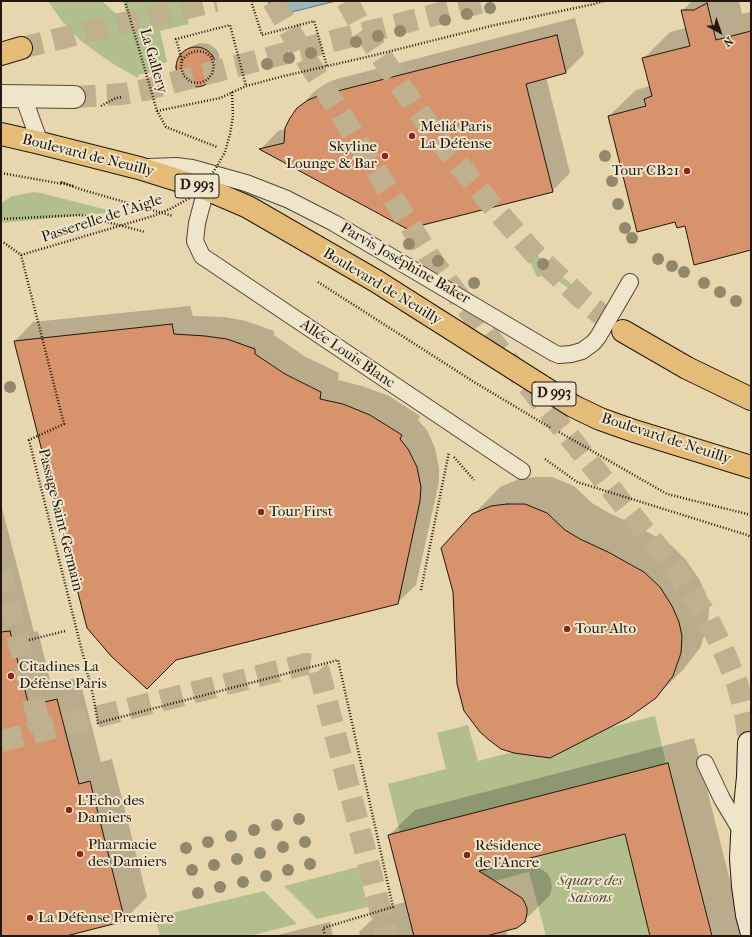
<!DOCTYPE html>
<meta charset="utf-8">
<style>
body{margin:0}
#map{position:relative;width:752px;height:937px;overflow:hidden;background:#e7d7ae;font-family:"IM FELL French Canon",serif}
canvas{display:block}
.frame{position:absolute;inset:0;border:2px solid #21170f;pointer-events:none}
.north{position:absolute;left:700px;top:12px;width:40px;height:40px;-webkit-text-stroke:3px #efe5ca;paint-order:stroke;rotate:140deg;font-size:11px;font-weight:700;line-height:16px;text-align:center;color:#21170f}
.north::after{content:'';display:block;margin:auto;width:14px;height:18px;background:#21170f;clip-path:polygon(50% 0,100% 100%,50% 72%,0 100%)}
</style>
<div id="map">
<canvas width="752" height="937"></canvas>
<div class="frame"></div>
<div class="north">N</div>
</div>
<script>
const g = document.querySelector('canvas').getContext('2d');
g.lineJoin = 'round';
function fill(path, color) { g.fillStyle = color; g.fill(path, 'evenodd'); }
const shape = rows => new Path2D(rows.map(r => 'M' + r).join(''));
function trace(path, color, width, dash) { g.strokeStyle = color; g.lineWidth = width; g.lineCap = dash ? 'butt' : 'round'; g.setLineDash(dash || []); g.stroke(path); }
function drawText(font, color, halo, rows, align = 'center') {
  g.font = font + ' "IM FELL French Canon",serif'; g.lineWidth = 4; g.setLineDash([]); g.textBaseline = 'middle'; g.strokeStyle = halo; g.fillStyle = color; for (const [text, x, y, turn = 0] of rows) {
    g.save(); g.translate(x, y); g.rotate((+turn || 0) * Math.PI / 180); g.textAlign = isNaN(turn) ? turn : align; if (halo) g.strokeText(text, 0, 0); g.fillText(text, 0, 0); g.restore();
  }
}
fill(shape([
 [48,1,102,1,123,20,128,18,123,1,183,1,189,24,160,31,167,62,150,67,151,72,138,75,138,78,113,64,81,41,61,20],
 [34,192,41,193,115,212,1,223,1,203,12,196],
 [532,251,575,287,568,288,549,274,537,277,527,255,529,252],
 [655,716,666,763,400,832,388,784,446,769,437,733,468,725,478,761],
 [625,834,650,936,546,936,529,872,464,889,461,876],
 [358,867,368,907,317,919,284,886],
 [264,891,297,924,249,936,160,936,155,917]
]), '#b2bf8d');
const water = shape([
 [268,1,336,1,272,17,268,1]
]);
fill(water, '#9db6b7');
trace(water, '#6b7674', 1);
fill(shape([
 [692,1,739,1,742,14,751,12,751,249,676,220,609,116,636,90,650,86,643,59,670,32,686,28,682,11],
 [575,18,584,54,566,72,546,77,570,173,552,191,261,149,278,131,286,129,298,109,316,90,327,83,337,79],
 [200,43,209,44,216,49,219,54,220,66,207,82,195,86,190,84,182,79,179,74,178,66,180,57,184,53,189,47],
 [190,306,193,316,224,317,246,321,274,331,274,335,304,356,339,373,338,380,362,386,389,396,420,416,418,420,427,430,435,448,439,468,439,482,416,585,397,603,15,341,33,322],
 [535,477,552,477,574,486,592,503,607,512,635,525,671,545,686,560,699,579,706,594,709,609,708,625,700,648,683,670,655,697,473,515,500,487,519,479],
 [1,504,34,632,38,631,51,684,79,677,101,762,112,759,147,897,124,920,61,936,1,936],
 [694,738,744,936,651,936,626,833,524,858,547,873,551,879,552,887,550,895,524,921,506,930,507,936,360,936,359,932,385,907,406,902,389,835,415,810],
 [330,922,333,936,274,936]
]), '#0003');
const building = shape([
 [707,3,716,40,751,31,751,250,694,265,685,226,677,228,675,222,637,232,608,116,646,106,644,99,652,96,642,58,690,46,681,10,694,10,707,3],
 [557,35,566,73,526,84,553,192,407,229,259,149,284,143,285,128,290,118,297,108,308,100,318,96,557,35],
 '176 67a20 20 0 1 1 40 0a20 20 0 1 1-40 0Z',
 [172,324,174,334,205,336,227,339,255,349,255,354,285,374,321,392,320,399,343,404,370,415,402,435,400,439,408,449,417,467,421,487,420,501,398,604,176,660,147,689,112,657,87,628,14,341,172,324],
 [507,504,525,504,547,513,565,530,580,539,608,552,644,572,660,587,672,606,679,622,682,636,681,653,673,676,656,698,628,718,550,758,514,753,501,749,489,740,480,732,464,711,457,684,453,592,441,548,472,514,491,506,507,504],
 [10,631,29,706,57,699,79,784,90,781,125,921,66,936,1,936,1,632,10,631],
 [668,763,712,936,650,936,625,834,479,871,522,898,524,901,527,908,527,913,525,922,517,928,486,936,414,936,388,835,668,763]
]);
fill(building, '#d7936c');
trace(building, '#21170f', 1);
trace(shape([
 [74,97,122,94,144,90,487,1],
 [1,571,39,722,38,728,32,733],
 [1,741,306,664,314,665,319,671,387,936]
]), '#bfb18e', 22, [22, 11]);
trace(shape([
 [273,1,307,60,431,259,482,328,676,570,706,615,722,647,737,683,746,719,749,743]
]), '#bfb18e', 22, [22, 11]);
trace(shape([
 [347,1,358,21,403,89,443,145,490,203,534,253,580,297,604,317,623,331]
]), '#bfb18e', 22, [22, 11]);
trace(shape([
 [21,48,216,1]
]), '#bfb18e', 22, [22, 11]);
const lane = shape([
 [23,96,40,143],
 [149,167,176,166,192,168,246,183,287,199,334,223,554,353,559,355,571,354,582,351,593,343,598,337,630,282],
 [206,189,197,223,195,241,202,256,522,471],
 [705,763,722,799,740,829,742,836]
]);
const street = shape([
 [1,96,74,97]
]);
const secondary = shape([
 [749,743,748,777,742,836,741,859,743,886,747,915,751,930]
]);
const primary = shape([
 [1,134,40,143,139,168,206,189,248,207,376,281,573,406,600,419,634,431,751,467],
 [623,331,687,368,751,399]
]);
const highway = shape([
 [1,54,21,48]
]);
trace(lane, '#524737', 18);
trace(street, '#524737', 24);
trace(secondary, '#21170f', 24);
trace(primary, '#21170f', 24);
trace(highway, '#21170f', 24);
trace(shape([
 [125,1,157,111,166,127,217,147],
 [251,1,262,35,314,21,327,66],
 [182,60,188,54,196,51,205,52,211,57,214,66,212,74,207,80,199,83,191,82,184,76,181,68,182,60,176,39,230,25,246,86],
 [232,92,233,116],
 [101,106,116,98,122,97],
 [157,111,220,98,246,86,284,76,375,55,495,25,594,4,604,1],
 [1,173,63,184],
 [73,186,60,182,83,190,173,216],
 [1,219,81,215,145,232],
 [1,242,3,242,21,255,64,424,29,440,93,695,98,723,338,660,393,907,323,928,325,936],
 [318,282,474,382,551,428],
 [559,432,667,494,751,515],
 [454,457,474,480],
 [545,459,577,482,747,535,751,537],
 [421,590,449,452],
 [29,640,65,631]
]), '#21170f', 2.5, [1, 2]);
trace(lane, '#efe5ca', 16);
trace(street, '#efe5ca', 22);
trace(secondary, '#efe5ca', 22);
trace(primary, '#e4bc77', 22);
trace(highway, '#e4bc77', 22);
trace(shape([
 [21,255,153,216,170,209,188,199,205,183,216,168,225,152,230,134,233,116]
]), '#21170f', 2.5, [1, 2]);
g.fillStyle = '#92896b';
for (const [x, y] of [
 [490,8],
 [467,14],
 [445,20],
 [400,31],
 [378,36],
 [356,42],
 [311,53],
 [289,58],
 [267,64],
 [605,156],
 [612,181],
 [618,204],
 [625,228],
 [632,238],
 [409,244],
 [658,259],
 [438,261],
 [543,264],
 [672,266],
 [684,272],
 [474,283],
 [704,283],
 [720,292],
 [736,301],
 [10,387],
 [299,819],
 [277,825],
 [254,830],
 [231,836],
 [208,842],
 [305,842],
 [283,847],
 [186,848],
 [260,853],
 [237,859],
 [310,864],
 [214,865],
 [192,870],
 [288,870],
 [266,876],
 [243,882],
 [220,887],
 [198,893]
]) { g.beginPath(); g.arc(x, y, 6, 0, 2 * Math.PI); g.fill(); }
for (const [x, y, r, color] of [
 [412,136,4,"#8f2418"],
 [385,156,4,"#8f2418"],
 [687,171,4,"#8f2418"],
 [261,512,4,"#8f2418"],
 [567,629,4,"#8f2418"],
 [11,676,4,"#8f2418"],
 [69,810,4,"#8f2418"],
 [80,854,4,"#8f2418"],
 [467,855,4,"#8f2418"],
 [30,918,4,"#8f2418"]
]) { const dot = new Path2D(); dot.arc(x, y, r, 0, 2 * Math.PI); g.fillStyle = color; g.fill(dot); trace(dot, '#efe5ca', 1.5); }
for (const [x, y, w] of [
 [197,186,44],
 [554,394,44]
]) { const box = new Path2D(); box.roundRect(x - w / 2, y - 12, w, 24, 3); g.fillStyle = '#efe5ca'; g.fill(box); trace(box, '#21170f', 1); }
drawText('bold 14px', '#21170f', null, [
 ["D 993",197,186],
 ["D 993",554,394]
]);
drawText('15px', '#21170f', '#efe5ca', [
 ["La Gallery",153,61,74],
 ["Boulevard de Neuilly",88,156,14],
 ["Passerelle de l'Aigle",102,219,-18],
 ["Parvis Joséphine Baker",405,264,30],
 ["Boulevard de Neuilly",382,287,31],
 ["Allée Louis Blanc",347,354,34],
 ["Boulevard de Neuilly",666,439,18],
 ["Passage Saint-Germain",60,520,76]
]);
drawText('15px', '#21170f', '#efe5ca', [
 ["Meliá Paris",420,127],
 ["La Défense",420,144],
 ["Skyline",377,147,"right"],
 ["Lounge & Bar",377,164,"right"],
 ["Tour CB21",679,171,"right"],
 ["Tour First",269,512],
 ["Tour Alto",575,629],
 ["Citadines La",19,667],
 ["Défense Paris",19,684],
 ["L'Echo des",77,801],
 ["Damiers",77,818],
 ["Pharmacie",88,845],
 ["des Damiers",88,862],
 ["Résidence",475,846],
 ["de l'Ancre",475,863],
 ["La Défense Première",38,918]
], 'left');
drawText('italic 15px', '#4c4935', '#efe5ca', [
 ["Square des",590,881],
 ["Saisons",590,898]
]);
</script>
